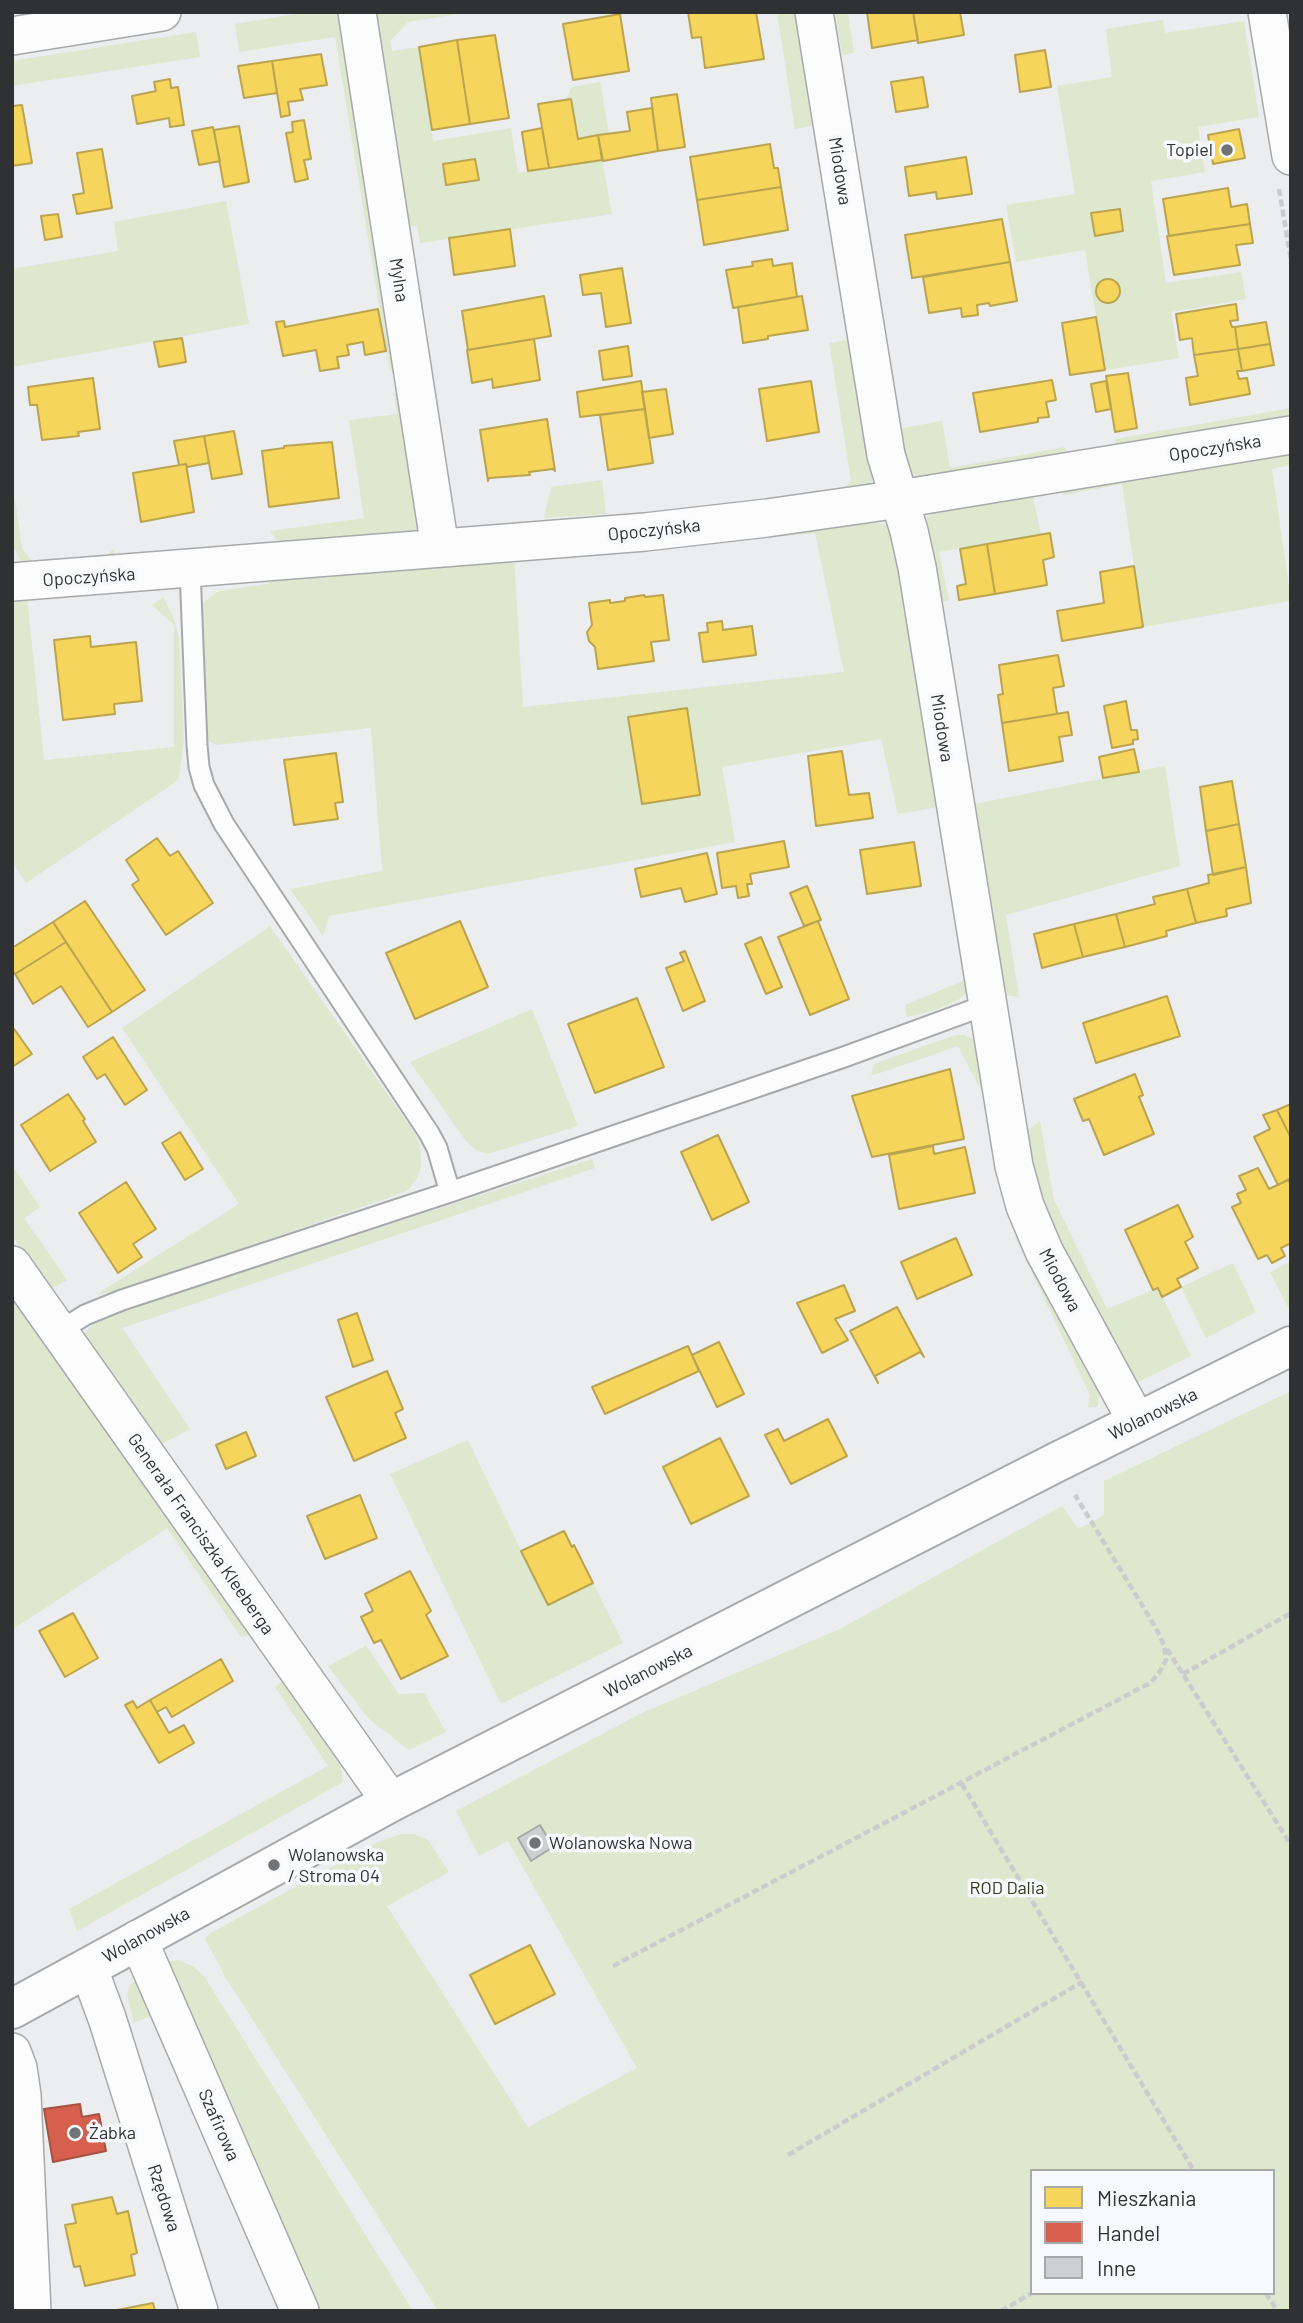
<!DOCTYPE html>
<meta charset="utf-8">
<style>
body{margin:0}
#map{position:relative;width:1303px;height:2323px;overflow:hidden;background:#ebedef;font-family:Barlow,sans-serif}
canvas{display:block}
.frame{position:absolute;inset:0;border:14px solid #303132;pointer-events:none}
.legend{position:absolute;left:1030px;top:2169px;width:245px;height:126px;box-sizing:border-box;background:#f7f9fe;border:2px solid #a7a9ac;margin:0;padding:9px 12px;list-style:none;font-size:21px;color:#303132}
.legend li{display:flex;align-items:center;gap:14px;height:35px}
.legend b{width:35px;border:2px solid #a7a9ac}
</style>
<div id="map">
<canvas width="1303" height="2323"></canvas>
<div class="frame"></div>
<ul class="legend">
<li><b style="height:19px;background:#f6d55c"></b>Mieszkania</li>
<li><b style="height:19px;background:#d6604d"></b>Handel</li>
<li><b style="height:19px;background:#cecfd1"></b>Inne</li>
</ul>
</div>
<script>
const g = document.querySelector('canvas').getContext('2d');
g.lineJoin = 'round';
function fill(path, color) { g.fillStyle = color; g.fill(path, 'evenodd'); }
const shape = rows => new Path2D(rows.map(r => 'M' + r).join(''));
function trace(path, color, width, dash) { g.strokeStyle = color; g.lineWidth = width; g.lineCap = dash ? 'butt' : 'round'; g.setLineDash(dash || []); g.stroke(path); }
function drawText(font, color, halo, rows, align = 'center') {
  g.font = font + ' Barlow,sans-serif'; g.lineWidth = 7; g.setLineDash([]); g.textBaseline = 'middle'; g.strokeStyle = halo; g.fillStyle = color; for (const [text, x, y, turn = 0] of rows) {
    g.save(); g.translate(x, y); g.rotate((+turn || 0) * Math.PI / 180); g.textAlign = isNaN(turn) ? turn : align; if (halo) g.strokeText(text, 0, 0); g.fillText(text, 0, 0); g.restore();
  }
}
fill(shape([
 [308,12,335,12,342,20,398,371,390,371,335,37,239,52,235,24],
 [376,12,470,12,408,22,390,41,392,51,419,47,433,141,511,128,518,173,602,160,612,214,420,243,417,225,403,227,374,19],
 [475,159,479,180,443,164],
 [777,12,799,12,818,125,795,129],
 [835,12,848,12,854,53,842,55],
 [1163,20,1165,33,1244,21,1259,117,1198,127,1205,172,1151,181,1166,283,1241,272,1246,299,1171,312,1179,358,1105,370,1085,250,1016,262,1006,205,1075,194,1057,86,1112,77,1106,29],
 [196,32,200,57,12,86,12,61],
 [600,82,609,134,578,139,571,99,566,100,572,87],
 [226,201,249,324,12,367,12,269,118,251,114,222],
 [853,339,874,469,873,478,870,485,820,498,820,491,846,487,851,480,829,343],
 [402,392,427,536,282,548,270,531,364,518,349,420,397,414,394,394],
 [1291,408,1291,418,1117,447,1115,439],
 [942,421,950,468,1065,447,1066,455,921,483,909,478,897,429],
 [1291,448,1291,465,1272,469,1291,601,1143,627,1122,484,1064,495,1061,488],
 [12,479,22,548,32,561,108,555,114,548,114,561,24,567,12,544],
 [602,480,606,514,544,518,551,487],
 [1032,493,1041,534,939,552,949,600,940,602,927,518,937,510],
 [866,521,887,525,894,531,970,987,966,994,958,1000,936,1010,907,1017,905,1005,965,980,938,807,898,814,881,739,722,767,735,842,329,916,323,936,290,889,382,871,371,728,217,745,207,740,199,612,205,601,219,591,267,584,283,577,514,557,523,707,844,672,815,533,754,539,754,534],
 [27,597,44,760,174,747,174,625,152,605,163,597,173,616,179,639,184,739,179,778,173,784,26,883,12,862,12,599],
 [1165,766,1180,866,1006,915,1019,997,1003,995,970,805],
 [270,926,416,1135,420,1145,421,1167,417,1178,409,1189,399,1194,119,1291,97,1294,239,1204,122,1028],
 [532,1009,578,1126,488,1154,477,1151,466,1141,410,1062],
 [955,1035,964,1035,973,1039,981,1047,985,1098,958,1046,871,1076,874,1064],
 [1040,1121,1054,1200,1107,1309,1158,1288,1191,1356,1136,1383,1124,1369,1040,1203,1025,1132],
 [592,1159,595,1168,122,1328,190,1429,158,1446,80,1337,96,1321,113,1314],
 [12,1165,40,1207,24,1218,67,1280,50,1289,12,1236],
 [1021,1234,1094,1381,1099,1397,1098,1407,1088,1407,1090,1395,1015,1237],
 [1291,1261,1291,1306,1288,1307,1270,1272],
 [1233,1263,1256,1312,1206,1338,1181,1287],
 [12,1298,172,1526,250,1634,241,1637,167,1528,12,1630],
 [1291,1391,1291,2311,438,2311,226,1978,205,1939,209,1934,378,1842,401,1834,414,1834,428,1840,449,1872,387,1906,528,2127,637,2068,508,1841,479,1856,456,1811,642,1713,840,1629,1062,1506,1078,1529,1090,1523,1104,1515,1104,1481],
 [1032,2171,1273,2171,1273,2293,1032,2293],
 [468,1440,547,1604,593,1583,623,1643,501,1704,390,1474],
 [366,1646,399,1694,424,1693,446,1732,409,1750,369,1719,328,1666],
 [283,1680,340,1763,343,1782,77,1931,69,1909,328,1766,275,1687],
 [178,1960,194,1967,204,1976,413,2311,321,2311,166,1962],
 [140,1977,280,2311,150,2016,134,2023,127,1995,130,1985]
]), '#dde8cf');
const homes = shape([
 [688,12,756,12,764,59,705,68,701,37,692,38,688,12],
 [867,12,913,12,918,40,872,48,867,12],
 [913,12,960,12,964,35,918,43,913,12],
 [620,14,629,71,573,80,563,24,620,14],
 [495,35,509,118,470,124,457,40,495,35],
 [457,40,470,124,432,130,419,47,457,40],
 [1045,50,1051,87,1020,92,1015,55,1045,50],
 [321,54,327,85,300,89,303,100,288,102,290,115,281,117,272,61,321,54],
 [272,61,277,93,244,98,238,66,272,61],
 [923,77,928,107,896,112,891,82,923,77],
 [170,79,171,88,178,87,184,125,170,127,169,118,137,124,132,96,156,91,154,82,170,79],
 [677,94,685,147,658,151,651,98,677,94],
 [571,99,578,139,598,135,602,160,549,168,538,104,571,99],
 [22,105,32,163,12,166,12,106,22,105],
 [652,108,658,151,603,161,598,135,630,131,627,112,652,108],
 [304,120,311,159,304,160,308,179,295,182,286,133,293,132,292,122,304,120],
 [239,126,249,182,224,187,214,130,239,126],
 [213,127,220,161,199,165,192,131,213,127],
 [542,128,549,168,528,171,522,132,542,128],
 [1239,129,1245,158,1213,164,1208,135,1239,129],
 [770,144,774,168,778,168,781,187,697,200,690,157,770,144],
 [102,149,112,208,77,214,73,195,84,193,77,153,102,149],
 [966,157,972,194,937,199,936,192,909,196,905,167,966,157],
 [475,159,479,180,446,185,443,164,475,159],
 [781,187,788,230,704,245,697,200,781,187],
 [1228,188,1231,207,1247,204,1250,224,1169,236,1163,199,1228,188],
 [1120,209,1123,231,1095,236,1091,213,1120,209],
 [58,214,62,237,45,240,41,216,58,214],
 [1002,219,1010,262,912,278,905,235,1002,219],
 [1250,224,1253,243,1236,245,1240,265,1174,275,1167,236,1250,224],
 [510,229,515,266,454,275,449,238,510,229],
 [772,259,773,266,792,263,797,297,733,308,726,270,753,266,752,262,772,259],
 [1010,262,1017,301,990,306,989,303,977,305,978,315,962,317,961,308,929,313,923,277,1010,262],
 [622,268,631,323,606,327,601,293,583,295,580,275,622,268],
 '1096 291a12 12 0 1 1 24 0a12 12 0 1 1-24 0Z',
 [544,296,551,336,468,350,462,311,544,296],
 [802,296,808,330,768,336,768,339,743,343,738,307,802,296],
 [1236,304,1238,320,1230,321,1232,327,1235,327,1238,349,1194,355,1192,338,1180,340,1176,314,1236,304],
 [378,309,386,351,365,355,363,342,347,345,349,355,337,357,339,368,320,371,316,350,283,356,276,322,284,321,285,327,378,309],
 [1096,317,1105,370,1070,375,1062,323,1096,317],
 [1266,322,1270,344,1238,349,1235,327,1266,322],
 [182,338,186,362,159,367,154,342,182,338],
 [534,339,540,380,493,388,492,379,472,383,467,350,534,339],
 [1270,344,1274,365,1242,371,1238,349,1270,344],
 [628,346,632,376,603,380,599,351,628,346],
 [1238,349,1242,371,1237,371,1239,379,1247,378,1250,394,1190,405,1186,378,1198,376,1194,355,1238,349],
 [1128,373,1137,428,1115,432,1106,376,1128,373],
 [93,378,100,429,78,432,79,436,42,440,37,405,30,405,28,387,93,378],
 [1052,380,1056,400,1046,402,1049,417,1038,418,1038,422,980,432,973,393,1052,380],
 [641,381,645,409,580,417,577,392,641,381],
 [811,381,819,432,767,441,759,389,811,381],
 [1106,381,1111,409,1096,412,1091,384,1106,381],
 [666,389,673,434,649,438,642,392,666,389],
 [645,409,653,463,608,470,600,415,645,409],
 [547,419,555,471,553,469,529,472,530,475,489,478,488,481,480,430,547,419],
 [234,431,242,474,212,479,204,436,234,431],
 [204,436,209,463,187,467,186,464,179,465,174,441,204,436],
 [332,442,339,498,269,507,262,451,284,448,284,446,332,442],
 [186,464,194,512,141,522,133,473,186,464],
 [1050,533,1054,557,1043,560,1047,585,995,594,987,544,1050,533],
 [987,544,995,594,959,600,957,586,966,584,960,549,987,544],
 [1134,566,1143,627,1062,641,1057,611,1104,603,1100,572,1134,566],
 [644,595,645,597,663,595,669,640,651,642,654,661,598,669,595,647,589,641,587,632,592,625,589,603,610,600,610,603,625,601,625,598,644,595],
 [722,621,723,630,752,626,756,655,703,662,699,633,708,632,707,623,722,621],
 [90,636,91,647,136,642,142,701,114,704,115,714,63,720,54,640,90,636],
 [1058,655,1064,686,1053,688,1057,714,1002,723,998,695,1003,694,999,665,1058,655],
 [1126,701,1131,730,1137,730,1138,739,1133,740,1133,744,1112,748,1104,706,1126,701],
 [687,708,700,795,642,804,628,717,687,708],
 [1068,712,1072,735,1059,737,1063,761,1009,771,1002,723,1068,712],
 [1134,749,1139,772,1103,778,1099,757,1134,749],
 [842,751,849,795,869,793,873,818,816,826,808,756,842,751],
 [336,753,343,802,335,803,338,819,294,825,284,760,336,753],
 [1232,781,1239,824,1206,831,1200,787,1232,781],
 [1239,824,1246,867,1213,875,1206,831,1239,824],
 [157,838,170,856,178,851,213,903,166,935,132,885,139,880,126,860,157,838],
 [784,841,789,867,750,874,752,884,747,884,749,896,738,898,736,886,722,888,717,853,784,841],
 [914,842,921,886,867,894,860,850,914,842],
 [707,853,717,894,685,902,681,888,641,897,635,869,707,853],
 [1246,867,1251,903,1226,909,1227,916,1196,923,1187,889,1209,883,1208,875,1246,867],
 [807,886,821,920,804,926,790,893,807,886],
 [1187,889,1196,923,1166,931,1167,936,1125,947,1116,914,1155,904,1153,897,1187,889],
 [85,901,145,990,112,1012,53,922,85,901],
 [1116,914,1125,947,1083,957,1074,924,1116,914],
 [460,921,488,987,415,1019,386,953,460,921],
 [818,921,849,999,810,1015,778,937,818,921],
 [53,922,66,942,15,974,12,970,12,948,53,922],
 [1074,924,1083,957,1042,968,1034,934,1074,924],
 [761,937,782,987,766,994,745,944,761,937],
 [66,942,112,1012,88,1027,61,986,33,1004,15,974,66,942],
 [685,951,705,1001,683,1011,666,968,684,961,680,953,685,951],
 [1167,996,1180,1036,1096,1063,1083,1023,1167,996],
 [637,998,664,1067,595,1093,568,1024,637,998],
 [12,1026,32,1054,12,1067,12,1026],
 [113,1037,147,1090,125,1105,105,1074,97,1079,83,1057,113,1037],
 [950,1069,964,1139,872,1157,852,1096,950,1069],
 [1135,1074,1143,1095,1139,1097,1154,1134,1104,1155,1089,1119,1083,1121,1074,1099,1135,1074],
 [68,1094,85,1119,83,1121,96,1142,50,1171,21,1125,68,1094],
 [1291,1104,1291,1136,1290,1136,1277,1110,1291,1104],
 [1277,1110,1291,1138,1291,1178,1278,1185,1254,1137,1270,1129,1263,1115,1277,1110],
 [180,1132,203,1169,185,1180,162,1143,180,1132],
 [718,1135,749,1202,712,1220,681,1152,718,1135],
 [933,1146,934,1154,965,1147,975,1193,899,1209,889,1155,933,1146],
 [1258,1168,1269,1189,1288,1180,1291,1185,1291,1243,1281,1248,1285,1256,1272,1263,1267,1255,1258,1259,1232,1207,1241,1203,1237,1194,1246,1190,1239,1176,1258,1168],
 [126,1182,156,1229,133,1244,142,1257,118,1273,79,1213,126,1182],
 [1178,1205,1193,1237,1185,1242,1198,1268,1177,1279,1181,1287,1162,1297,1158,1288,1153,1290,1125,1230,1178,1205],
 [956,1238,972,1275,917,1299,901,1262,956,1238],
 [844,1285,855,1311,835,1319,848,1340,822,1353,797,1303,844,1285],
 [897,1307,924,1357,920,1352,875,1376,878,1383,850,1331,897,1307],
 [357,1313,373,1360,353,1367,338,1320,357,1313],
 [719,1342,744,1394,717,1407,692,1355,719,1342],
 [688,1346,699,1371,605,1414,592,1387,688,1346],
 [387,1371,403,1409,395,1413,406,1438,354,1461,326,1397,387,1371],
 [828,1419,847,1456,791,1484,765,1435,778,1429,784,1441,828,1419],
 [246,1432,256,1456,226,1469,216,1445,246,1432],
 [720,1438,749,1496,691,1524,663,1467,720,1438],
 [360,1495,377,1538,325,1559,307,1516,360,1495],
 [564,1531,572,1547,574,1545,593,1583,548,1605,521,1551,564,1531],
 [410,1571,431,1611,426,1615,448,1656,401,1679,381,1640,374,1643,361,1617,373,1611,365,1594,410,1571],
 [73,1613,98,1658,65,1677,39,1631,73,1613],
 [221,1659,233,1681,172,1717,166,1707,157,1712,150,1700,221,1659],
 [150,1700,169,1733,184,1725,194,1743,159,1763,125,1705,133,1701,137,1708,150,1700],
 [530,1945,555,1994,495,2024,470,1975,530,1945],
 [112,2197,117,2214,128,2211,137,2253,131,2255,135,2275,85,2286,80,2266,74,2267,65,2225,76,2223,72,2205,112,2197],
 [153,2303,155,2311,117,2311,117,2310,153,2303]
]);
fill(homes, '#f6d55c');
trace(homes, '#bba44f', 2);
const shops = shape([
 [80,2104,82,2117,99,2114,106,2151,53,2162,44,2109,80,2104]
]);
fill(shops, '#d6604d');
trace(shops, '#a45245', 2);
const building = shape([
 [540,1825,553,1847,531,1861,518,1838,540,1825]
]);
fill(building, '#cecfd1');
trace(building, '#a7a8aa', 2);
const lane = shape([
 [190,569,197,745,199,767,204,785,224,824,429,1133,437,1148,450,1192,844,1057,986,1005],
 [58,1332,85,1315,122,1300,450,1192]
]);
const street = shape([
 [357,12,440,548],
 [814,12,886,455,909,531,917,567,1014,1166,1025,1206,1044,1251,1137,1422],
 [1267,12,1291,156],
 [12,36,162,12],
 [12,582,645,532,767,518,900,499,1291,435],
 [12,1265,391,1802],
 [138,1939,300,2311],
 [88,1967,107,2018,199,2311],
 [12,2052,18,2068,22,2095,32,2311]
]);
const secondary = shape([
 [12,2009,391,1802,1057,1462,1291,1346]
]);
trace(lane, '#a8a9aa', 23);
trace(street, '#a8a9aa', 40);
trace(secondary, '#a8a9aa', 42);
trace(shape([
 [1279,189,1291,260],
 [1167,1649,1291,1845],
 [1183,1674,1291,1613],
 [962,1784,1194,2171],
 [613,1966,1150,1683,1159,1673,1166,1660,1164,1645,1156,1628,1075,1495],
 [788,2155,1082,1982],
 [1266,2293,1277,2311],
 [1001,2311,1032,2293]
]), '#cccccd', 4.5, [7, 3.5]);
trace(lane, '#fcfcfd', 19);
trace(street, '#fcfcfd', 37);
trace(secondary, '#fcfcfd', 38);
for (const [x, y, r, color] of [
 [1227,150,7,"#717374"],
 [535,1843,7,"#717374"],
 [274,1865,7,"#717374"],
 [75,2133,7,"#717374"]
]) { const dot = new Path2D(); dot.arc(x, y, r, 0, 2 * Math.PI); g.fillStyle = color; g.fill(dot); trace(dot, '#f7f9fe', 2.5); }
drawText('18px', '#303132', '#f7f9fe', [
 ["Topiel",1213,150,"right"],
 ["Wolanowska Nowa",549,1843],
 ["Wolanowska",288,1855],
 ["/ Stroma 04",288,1876],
 ["Żabka",89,2133]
], 'left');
drawText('18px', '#303132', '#f7f9fe', [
 ["Miodowa",840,171,81],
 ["Mylna",399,280,81],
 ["Opoczyńska",1215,448,-9],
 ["Opoczyńska",654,530,-6],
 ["Opoczyńska",89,577,-4],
 ["Miodowa",942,728,81],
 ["Miodowa",1060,1280,62],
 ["Wolanowska",1153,1414,-26],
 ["Generała Franciszka Kleeberga",201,1534,55],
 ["Wolanowska",648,1671,-27],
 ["Wolanowska",146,1935,-29],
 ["Szafirowa",219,2125,66],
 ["Rzędowa",164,2198,72]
]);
drawText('18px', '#2f3c11', '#f7f9fe', [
 ["ROD Dalia",1007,1888]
]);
</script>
